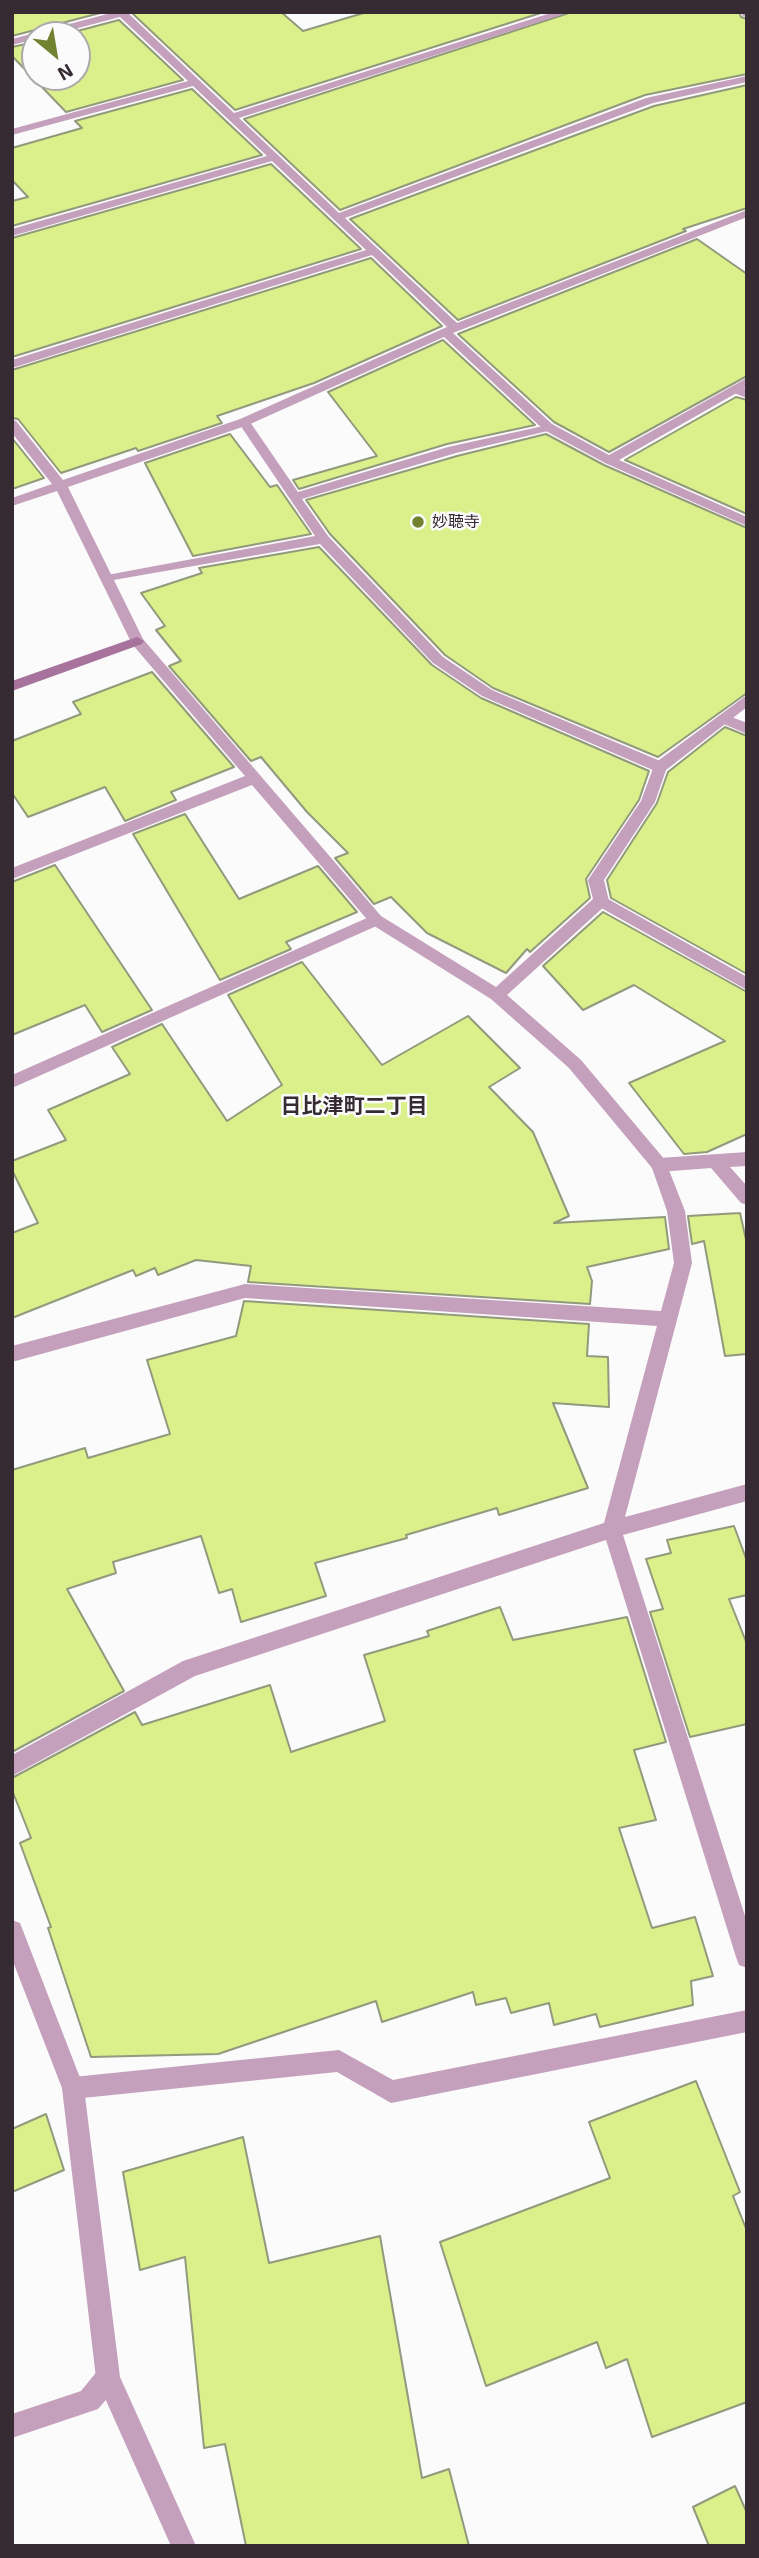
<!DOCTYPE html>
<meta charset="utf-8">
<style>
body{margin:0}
#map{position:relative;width:759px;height:2558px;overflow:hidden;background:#fbfbfb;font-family:"Exo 2",sans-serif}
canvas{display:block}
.frame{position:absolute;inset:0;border:14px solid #362b33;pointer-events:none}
.north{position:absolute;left:21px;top:21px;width:70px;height:70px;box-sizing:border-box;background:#fbfbfb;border:2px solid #aca8ab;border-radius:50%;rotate:150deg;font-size:19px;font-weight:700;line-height:28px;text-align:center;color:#362b33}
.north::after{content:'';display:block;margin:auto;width:24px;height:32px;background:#738230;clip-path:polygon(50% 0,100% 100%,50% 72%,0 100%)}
</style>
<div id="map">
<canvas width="759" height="2558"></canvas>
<div class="frame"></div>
<div class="north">N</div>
</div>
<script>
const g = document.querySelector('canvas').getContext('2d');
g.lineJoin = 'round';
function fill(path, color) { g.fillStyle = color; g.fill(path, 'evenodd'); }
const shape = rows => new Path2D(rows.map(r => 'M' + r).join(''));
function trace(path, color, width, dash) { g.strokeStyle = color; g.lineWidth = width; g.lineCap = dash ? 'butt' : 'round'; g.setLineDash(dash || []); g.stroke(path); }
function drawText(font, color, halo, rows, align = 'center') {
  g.font = font + ' "Exo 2","Noto Sans JP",sans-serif'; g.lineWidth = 5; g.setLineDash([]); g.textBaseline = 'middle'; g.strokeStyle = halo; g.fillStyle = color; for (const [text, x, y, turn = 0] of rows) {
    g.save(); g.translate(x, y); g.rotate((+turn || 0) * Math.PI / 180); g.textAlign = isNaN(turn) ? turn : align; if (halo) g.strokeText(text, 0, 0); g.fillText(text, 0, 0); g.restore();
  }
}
const building = shape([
 [12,12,104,12,12,36,12,12],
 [135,12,281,12,303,31,367,12,544,12,235,110,133,14,135,12],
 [572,12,739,12,741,17,747,19,747,74,645,95,340,210,244,119,572,12],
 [119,20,183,80,66,112,12,56,12,47,35,42,35,77,77,77,77,35,62,35,119,20],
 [747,85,747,208,683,229,686,231,458,320,350,219,654,106,747,85],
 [192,89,262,155,12,226,12,201,28,197,12,180,12,148,82,128,75,121,192,89],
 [271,164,361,249,12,357,12,238,271,164],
 [697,239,747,274,747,376,609,452,554,422,458,334,697,239],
 [371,258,442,326,314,383,217,416,222,423,138,451,136,448,61,473,18,419,12,418,12,370,371,258],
 [443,340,535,425,447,444,299,489,293,480,377,456,328,392,443,340],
 [736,397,747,400,747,514,625,460,736,397],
 [230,434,270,487,277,485,311,534,193,556,145,463,230,434],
 [546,434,604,465,747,528,747,693,658,757,493,688,445,655,330,534,306,500,457,456,546,434],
 [12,438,44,478,12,489,12,438],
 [319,547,432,665,481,698,649,771,639,800,586,879,590,898,530,952,527,949,506,973,427,933,391,897,374,904,335,858,348,853,307,812,261,757,251,761,169,666,181,661,156,630,165,626,141,593,202,573,199,568,319,547],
 [152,672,234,767,171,792,176,800,125,821,105,787,28,817,12,793,12,741,81,714,73,702,152,672],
 [725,727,747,736,747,974,611,898,607,880,657,803,668,772,725,727],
 [185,814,239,899,318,866,357,912,286,942,291,949,220,980,133,834,185,814],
 [55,865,152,1010,102,1032,85,1005,12,1035,12,882,55,865],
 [603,912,747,992,747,1134,707,1152,684,1154,629,1083,725,1041,634,985,583,1010,543,966,603,912],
 [302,962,382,1065,468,1016,520,1068,489,1087,533,1132,569,1216,554,1223,665,1217,669,1249,587,1267,592,1281,590,1304,248,1282,251,1266,196,1260,158,1275,155,1268,136,1276,133,1270,12,1318,12,1233,38,1223,12,1170,12,1161,66,1140,48,1110,130,1074,112,1047,162,1024,227,1121,282,1085,228,995,302,962],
 [740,1213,747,1244,747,1354,725,1356,704,1241,692,1244,688,1216,740,1213],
 [244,1301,589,1324,587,1356,608,1357,609,1407,553,1403,588,1488,499,1515,497,1508,406,1535,407,1538,315,1563,326,1596,241,1622,232,1589,219,1593,201,1536,113,1562,116,1573,67,1589,124,1691,12,1752,12,1470,85,1448,88,1458,170,1434,147,1360,236,1336,244,1301],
 [734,1526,747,1561,747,1595,729,1599,747,1644,747,1724,690,1737,650,1612,663,1609,646,1559,671,1553,667,1540,734,1526],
 [500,1607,513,1640,627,1617,666,1742,634,1750,656,1820,619,1828,652,1928,695,1917,713,1976,691,1981,693,2005,600,2027,596,2014,554,2025,549,2003,511,2013,506,1998,476,2005,473,1992,382,2022,376,2001,218,2054,91,2057,48,1928,51,1927,20,1843,31,1838,12,1790,12,1778,135,1712,142,1725,270,1685,291,1752,385,1721,364,1655,429,1636,427,1631,500,1607],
 [696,2081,740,2192,733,2196,747,2231,747,2402,652,2437,627,2359,606,2368,597,2342,486,2386,440,2242,610,2178,589,2122,696,2081],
 [46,2114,64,2170,12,2192,12,2129,46,2114],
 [243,2137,269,2263,380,2236,422,2478,449,2469,469,2546,246,2546,225,2444,204,2448,185,2257,140,2270,123,2172,243,2137],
 [735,2486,747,2513,747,2546,709,2546,693,2507,735,2486]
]);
fill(building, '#dbf08b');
trace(building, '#92997c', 2);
fill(shape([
 [735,385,747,390,747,398,731,392,729,389,735,385],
 [244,418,248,419,298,492,448,447,552,424,552,430,456,453,302,499,328,536,443,657,492,690,665,763,667,767,665,771,655,771,482,696,433,663,320,544,102,582,102,576,107,575,315,536,238,422,244,418],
 [724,714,747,723,747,734,719,722,719,716,724,714],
 [601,895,747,977,747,990,596,905,593,901,601,895],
 [376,914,384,920,381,924,12,1088,12,1075,376,914],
 [747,1152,747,1166,730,1167,747,1186,747,1205,741,1203,711,1168,659,1172,653,1170,651,1165,653,1160,659,1158,747,1152],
 [747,2010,747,2032,391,2103,337,2072,73,2099,65,2096,62,2088,65,2080,73,2077,339,2050,393,2080,747,2010],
 [108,2366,117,2369,120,2378,117,2387,98,2409,12,2438,12,2414,81,2391,99,2369,108,2366]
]), '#c4a0bc');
fill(shape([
 [115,12,132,12,129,14,234,113,554,12,570,12,239,118,339,213,646,98,747,76,747,82,653,103,345,218,457,323,747,210,747,217,453,333,552,424,609,455,747,378,747,387,619,460,747,517,747,526,605,463,544,430,444,337,248,425,68,487,143,639,381,916,496,987,593,899,588,880,641,801,655,763,747,695,747,707,666,770,655,802,604,880,609,901,606,905,507,995,581,1060,665,1160,685,1211,692,1263,625,1517,747,1484,747,1501,623,1535,747,1922,747,1968,739,1965,736,1957,606,1540,195,1676,12,1776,12,1755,183,1661,604,1523,657,1326,245,1298,12,1362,12,1346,245,1284,661,1311,674,1263,667,1211,652,1168,569,1068,491,999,371,924,252,785,12,879,12,868,245,776,132,644,57,491,12,506,12,498,52,484,12,433,12,420,16,421,63,480,240,419,447,327,372,255,12,368,12,360,366,250,272,161,12,236,12,229,267,156,193,86,12,135,12,129,188,81,120,17,52,35,35,35,35,39,12,45,12,39,115,12],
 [741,12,747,12,747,17,743,16,741,12],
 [12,1920,20,1923,84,2088,120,2377,196,2546,171,2546,96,2378,62,2088,12,1959,12,1920]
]), '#c4a0bc');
fill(shape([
 [137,637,144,641,142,644,12,691,12,681,137,637]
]), '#a7739d');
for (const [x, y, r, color] of [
 [418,522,7,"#738230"]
]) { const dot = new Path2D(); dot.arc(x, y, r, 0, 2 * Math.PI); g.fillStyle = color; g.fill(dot); trace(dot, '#fbfbfb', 2.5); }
drawText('16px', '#362b33', '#fbfbfb', [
 ["妙聴寺",432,522]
], 'left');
drawText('bold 21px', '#362b33', '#fbfbfb', [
 ["日比津町二丁目",354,1106]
]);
</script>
